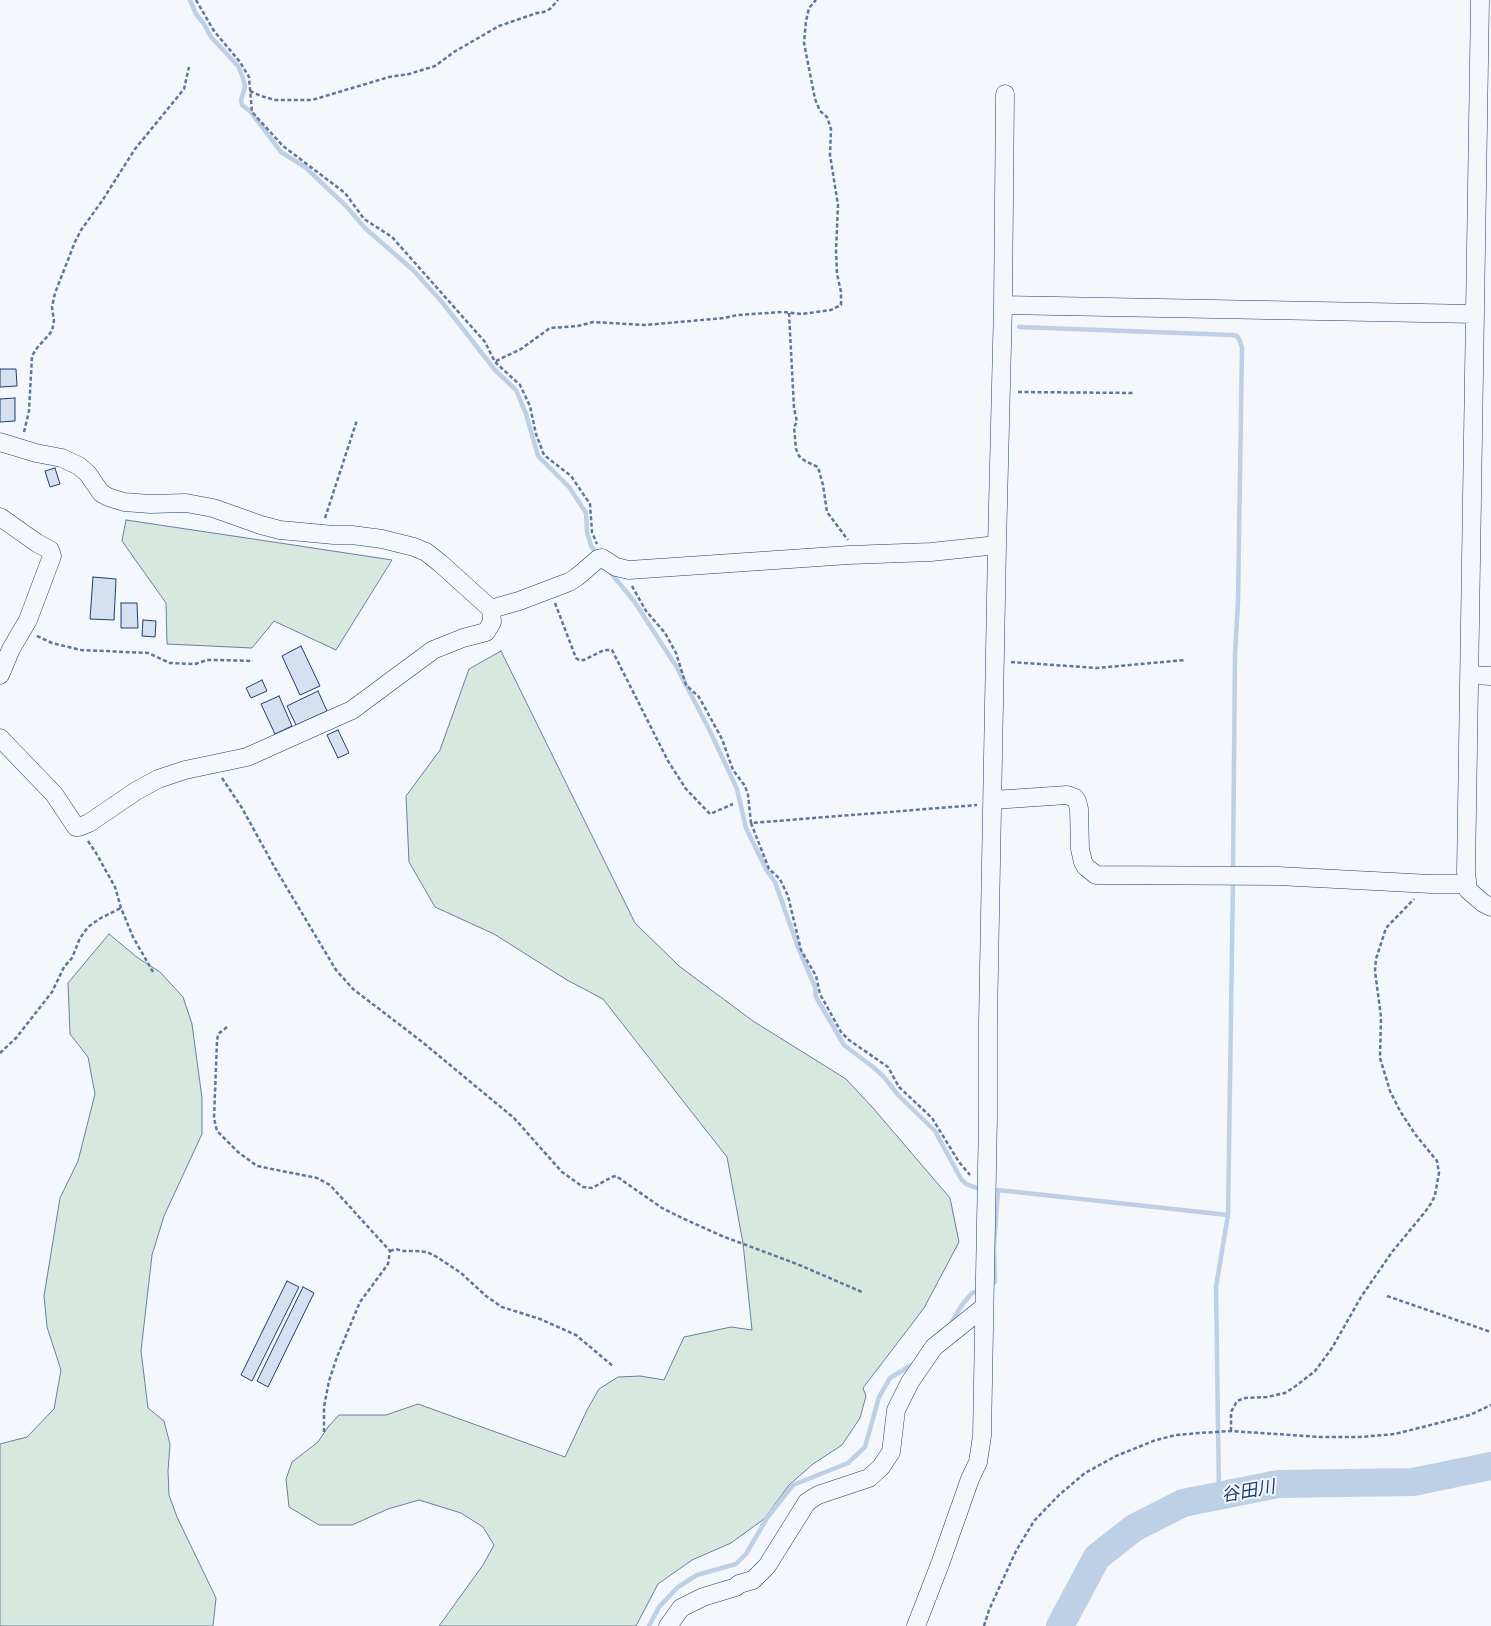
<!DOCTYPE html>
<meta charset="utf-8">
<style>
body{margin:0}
canvas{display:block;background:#f4f7fb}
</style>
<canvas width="1491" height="1626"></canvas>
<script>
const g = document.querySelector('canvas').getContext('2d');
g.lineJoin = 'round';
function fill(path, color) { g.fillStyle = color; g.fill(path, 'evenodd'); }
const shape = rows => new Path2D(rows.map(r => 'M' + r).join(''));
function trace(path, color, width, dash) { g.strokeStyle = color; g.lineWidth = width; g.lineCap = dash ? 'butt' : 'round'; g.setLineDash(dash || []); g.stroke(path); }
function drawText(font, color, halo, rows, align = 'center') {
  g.font = font + ' "Exo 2","Noto Sans JP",sans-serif'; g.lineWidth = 4; g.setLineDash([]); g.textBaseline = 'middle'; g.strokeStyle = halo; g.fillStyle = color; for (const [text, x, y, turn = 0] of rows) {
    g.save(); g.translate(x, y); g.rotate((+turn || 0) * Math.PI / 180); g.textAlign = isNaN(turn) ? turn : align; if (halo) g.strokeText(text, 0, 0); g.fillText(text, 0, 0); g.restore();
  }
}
const green = shape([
 [126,520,280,543,392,560,336,650,274,621,252,648,167,644,166,603,122,541,126,520],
 [501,651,635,923,679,966,753,1021,846,1079,873,1108,950,1198,959,1242,924,1308,863,1388,866,1396,860,1418,842,1445,813,1464,789,1485,764,1519,731,1543,692,1560,658,1584,636,1626,439,1626,483,1565,494,1545,483,1527,461,1513,419,1500,388,1509,352,1525,319,1525,289,1507,286,1479,292,1462,318,1442,328,1427,339,1415,386,1415,418,1404,565,1457,587,1410,599,1389,618,1377,640,1376,664,1380,684,1337,731,1327,752,1330,743,1243,727,1157,603,999,567,980,494,934,435,907,409,862,406,796,440,750,469,669,501,651],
 [109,934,138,958,160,972,183,997,192,1024,202,1098,202,1134,164,1216,152,1255,141,1351,148,1408,164,1421,170,1444,168,1471,169,1495,177,1517,216,1598,213,1626,0,1626,0,1444,27,1437,54,1409,61,1370,47,1327,44,1296,60,1198,78,1161,95,1094,88,1057,70,1034,68,983,109,934]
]);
fill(green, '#d7e8df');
trace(green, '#687fa3', 1);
trace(shape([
 [190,0,196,14,204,24,211,37,238,66,243,78,245,87,241,100,242,105,250,111,281,152,305,167,346,206,365,228,413,270,442,302,495,370,516,390,526,414,538,456,569,487,586,513,587,532,591,546,598,555],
 [1019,327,1233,335,1237,336,1240,341,1242,348,1238,602,1235,654,1233,873],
 [610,572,634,601,676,666,709,729,737,789,746,828,767,871,775,882,798,947,815,987,816,997,844,1045,873,1067,884,1077,899,1096,935,1131,961,1179,966,1184,982,1190],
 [990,1191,998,1190,1228,1215],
 [989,1286,995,1282,994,1246,998,1190],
 [949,1327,962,1305,972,1293,980,1290],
 [1219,1495,1216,1287,1228,1215,1233,880],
 [649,1626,659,1607,678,1587,697,1575,736,1564,746,1554,767,1518,793,1485,848,1463,865,1447,879,1397,890,1378,915,1363]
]), '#bed0e5', 4.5);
trace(shape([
 [1060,1626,1097,1557,1134,1528,1183,1503,1278,1484,1413,1482,1491,1466]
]), '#bed0e5', 28);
const building = shape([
 [0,369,16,369,17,386,0,387,0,369],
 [15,398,15,421,0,422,0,399,15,398],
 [55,468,60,484,50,487,45,471,55,468],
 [93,577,116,579,114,620,90,619,93,577],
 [121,603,137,603,138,628,121,628,121,603],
 [143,620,156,621,155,637,142,636,143,620],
 [301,646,320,686,300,695,282,656,301,646],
 [262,680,267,691,251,698,246,688,262,680],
 [318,691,327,711,296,725,287,706,318,691],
 [279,696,292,726,275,734,261,704,279,696],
 [338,730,349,753,338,758,327,735,338,730],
 [287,1281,299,1287,252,1381,241,1375,287,1281],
 [303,1287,314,1293,268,1387,257,1381,303,1287]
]);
fill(building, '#d5e0f0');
trace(building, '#1d3f73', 1);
const minor = shape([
 [1480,0,1466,872,1468,890,1483,903,1491,907],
 [1003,305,1475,314],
 [0,442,36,453,62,458,79,466,88,474,101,493,108,497,124,502,150,504,186,503,213,508,261,525,280,530,334,535,352,535,382,539,414,547,426,552,440,563,491,609],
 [0,517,37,543,50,550,52,556,28,620,11,649,0,675],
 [1470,675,1491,676],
 [0,738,54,794,76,827,79,827,89,823,136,791,158,779,185,770,247,757,352,710,433,650,463,638,486,632,492,622,491,609,519,601,569,582,577,577,598,559,602,558,616,567,629,570,849,555,931,552,997,545],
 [993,800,1067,795,1075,798,1077,801,1079,809,1080,849,1083,862,1086,867,1096,875,1278,876,1431,884,1467,884],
 [668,1626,681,1608,703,1597,736,1587,739,1584,753,1580,767,1566,807,1502,818,1495,869,1478,881,1467,891,1452,896,1410,910,1382,934,1347,984,1307],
 [916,1626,940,1564,970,1479,978,1462,982,1436,988,1116,988,1022,997,545,1003,305,1005,94]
]);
trace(minor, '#1d3f73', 19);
trace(shape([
 [196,0,214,31,240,62,249,77,252,112,283,146,345,193,364,219,392,237,485,342,495,362,520,385,530,406,536,434,544,455,571,476,590,504,592,532,597,544],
 [250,91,261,96,275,100,312,100,389,77,409,74,435,66,454,52,499,26,537,13,544,12,550,9,558,0],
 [789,313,794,408,797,422,794,427,796,449,799,456,805,461,818,467,823,485,827,512,848,540],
 [496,361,521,349,550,328,578,326,593,322,645,325,724,318,737,315,783,312,802,314,831,310,841,305,841,292,837,274,836,251,838,205,830,155,831,129,827,117,820,111,815,99,804,43,806,21,809,8,816,0],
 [1018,392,1135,393],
 [24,432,29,411,32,356,37,348,52,331,54,321,52,307,55,293,75,242,81,230,102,201,135,149,184,89,189,67],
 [325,518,357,420],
 [632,586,646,611,665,633,676,653,686,685,699,697,722,739,733,770,745,786,748,795,751,823,977,805],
 [555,603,576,658,579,660,584,660,604,650,612,650,668,761,686,789,710,814,733,804],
 [37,636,52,643,81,650,148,653,170,663,195,664,207,660,219,660,253,661],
 [1011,662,1097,668,1185,660],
 [222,778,242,808,275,868,336,970,353,989,421,1041,514,1118,562,1172,583,1187,592,1188,612,1177,616,1176,662,1208,682,1218,722,1236,797,1264,862,1292],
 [751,823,769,869,780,879,788,896,801,950,816,976,820,994,841,1032,849,1040,888,1067,899,1087,932,1118,959,1162,970,1175],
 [88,841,96,853,115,887,121,908,133,937,153,972],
 [227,1027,218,1034,217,1042,214,1118,217,1131,238,1152,257,1166,317,1178,330,1185,390,1251,388,1264,360,1302,337,1357,329,1381,324,1407,324,1432],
 [0,1053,16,1038,52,992,64,967,72,958,80,938,88,927,99,919,121,908],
 [390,1251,396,1249,402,1251,416,1251,427,1252,437,1257,461,1273,486,1296,502,1307,540,1319,576,1335,614,1367],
 [1387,1296,1491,1332],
 [1231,1431,1231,1412,1237,1401,1245,1398,1267,1397,1285,1393,1293,1388,1315,1371,1332,1348,1361,1297,1392,1252,1425,1212,1432,1202,1435,1195,1439,1173,1437,1161,1415,1134,1400,1111,1390,1091,1380,1058,1381,1017,1375,971,1376,959,1386,928,1414,899],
 [984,1626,989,1610,1016,1551,1034,1521,1059,1495,1085,1473,1116,1456,1156,1440,1176,1435,1200,1433,1231,1431,1320,1437,1360,1437,1395,1434,1470,1415,1491,1405]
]), '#5e769c', 2.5, [4, 2.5]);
trace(minor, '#f4f7fb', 18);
drawText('italic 18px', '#1d3f73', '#f4f7fb', [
 ["谷田川",1248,1491,-10]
]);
</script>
